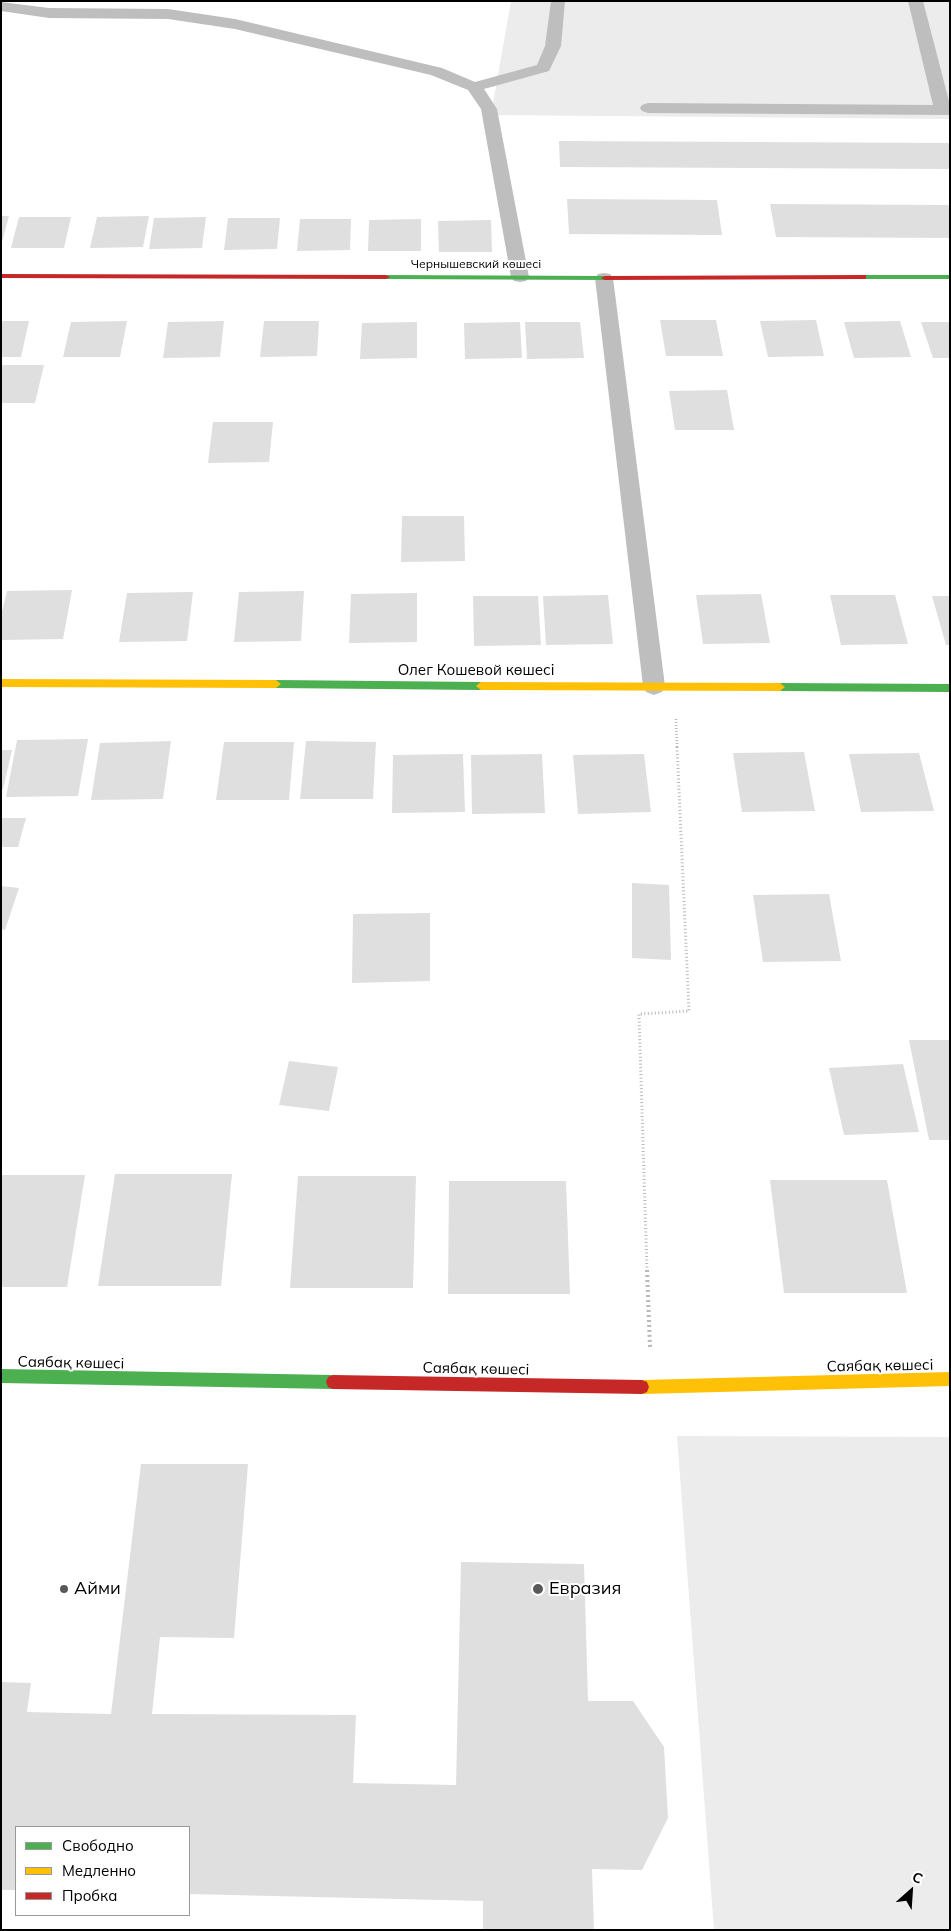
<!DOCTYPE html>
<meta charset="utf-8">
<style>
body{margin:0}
#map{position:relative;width:951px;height:1931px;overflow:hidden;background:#fff;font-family:Mulish,sans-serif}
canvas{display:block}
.frame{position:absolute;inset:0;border:2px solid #000;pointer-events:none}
.legend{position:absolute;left:15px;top:1826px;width:175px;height:90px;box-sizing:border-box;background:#fff;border:1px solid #999;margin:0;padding:6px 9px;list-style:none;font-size:15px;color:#000}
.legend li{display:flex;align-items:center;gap:10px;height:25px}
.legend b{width:25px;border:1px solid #999}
.north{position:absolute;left:886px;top:1866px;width:50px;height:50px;-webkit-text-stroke:4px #fff;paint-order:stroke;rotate:26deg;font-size:14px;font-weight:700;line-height:20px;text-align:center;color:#000}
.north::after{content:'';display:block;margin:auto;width:18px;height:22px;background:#000;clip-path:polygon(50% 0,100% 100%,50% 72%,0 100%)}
</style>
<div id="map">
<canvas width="951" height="1931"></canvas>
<div class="frame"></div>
<ul class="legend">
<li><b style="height:6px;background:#4caf50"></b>Свободно</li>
<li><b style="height:6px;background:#ffc107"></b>Медленно</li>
<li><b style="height:6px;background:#c62828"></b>Пробка</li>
</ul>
<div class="north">С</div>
</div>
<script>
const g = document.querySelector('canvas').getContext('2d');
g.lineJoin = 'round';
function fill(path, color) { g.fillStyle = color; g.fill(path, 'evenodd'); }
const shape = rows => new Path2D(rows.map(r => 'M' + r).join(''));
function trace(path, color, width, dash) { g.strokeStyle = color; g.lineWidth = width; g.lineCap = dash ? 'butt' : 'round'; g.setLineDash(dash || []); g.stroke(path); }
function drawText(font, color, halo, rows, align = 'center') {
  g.font = font + ' Mulish,sans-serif'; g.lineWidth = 4; g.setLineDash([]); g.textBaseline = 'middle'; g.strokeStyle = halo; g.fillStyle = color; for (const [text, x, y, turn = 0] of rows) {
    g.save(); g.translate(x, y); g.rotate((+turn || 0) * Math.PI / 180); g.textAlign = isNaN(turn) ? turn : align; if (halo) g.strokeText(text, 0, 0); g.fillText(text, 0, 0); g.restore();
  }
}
fill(shape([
 [511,1,950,1,950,119,491,115],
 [677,1436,950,1437,950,1930,714,1930]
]), '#ececec');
fill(shape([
 [559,141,950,143,950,169,560,167],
 [567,199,717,200,722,235,569,234],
 [770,204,950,205,950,238,776,237],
 [1,216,9,216,2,242,1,242],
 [149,216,143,247,90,248,97,217],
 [19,217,71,217,64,248,11,248],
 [206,217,202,248,149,249,154,218],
 [228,218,280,218,277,249,224,250],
 [300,219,351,219,350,250,297,251],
 [421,219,421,251,368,251,369,220],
 [491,220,492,252,439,252,438,221],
 [660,320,716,320,723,356,666,356],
 [816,320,824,356,768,357,760,321],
 [1,321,29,321,21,357,1,357],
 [127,321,120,357,63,357,71,322],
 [224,321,220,357,163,358,168,322],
 [264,321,319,321,317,356,260,357],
 [900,321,911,357,854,358,844,322],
 [417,322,417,358,360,359,362,323],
 [520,322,522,358,465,359,464,323],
 [525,322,580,322,584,358,527,359],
 [921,322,950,322,950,358,933,358],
 [1,365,44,365,35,403,1,403],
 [727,390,734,430,675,430,669,391],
 [213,422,273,422,269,462,208,463],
 [402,516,464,516,465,561,401,562],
 [72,590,63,639,1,640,1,616,7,591],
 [304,591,301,641,234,642,239,592],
 [193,592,187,641,119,642,127,593],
 [417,593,417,642,349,643,351,594],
 [761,594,770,643,703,644,696,595],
 [608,595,613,644,546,645,543,596],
 [830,595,895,595,908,644,841,645],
 [473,596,538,596,541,645,474,646],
 [932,596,950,596,950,645,946,645],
 [88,739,78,796,6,797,17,740],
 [171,741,163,799,91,800,100,743],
 [306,741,376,742,373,799,300,799],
 [224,742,294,742,289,800,216,800],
 [1,750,12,750,3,789,1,789],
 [804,752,815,811,742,812,733,753],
 [919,753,934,811,861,812,849,754],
 [463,754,465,812,392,813,393,755],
 [542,754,545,813,472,814,471,755],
 [644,754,651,812,578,814,573,755],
 [1,818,26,818,18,847,1,847],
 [632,883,669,885,671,960,632,958],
 [1,886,19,888,5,930,1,929],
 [829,894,841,961,763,962,753,895],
 [430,913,430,981,352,983,353,914],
 [909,1040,950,1040,950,1140,929,1140],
 [289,1061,338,1067,329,1111,279,1105],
 [903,1064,919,1132,844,1135,829,1068],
 [115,1174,232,1174,221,1286,98,1286],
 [1,1175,85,1175,67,1287,1,1287],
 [298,1176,416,1176,413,1288,290,1288],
 [770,1180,887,1180,907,1293,784,1293],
 [449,1181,566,1181,570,1294,448,1294],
 [141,1464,248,1464,234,1638,160,1637,152,1714,356,1715,353,1783,456,1785,461,1562,584,1564,588,1701,633,1701,664,1747,668,1818,642,1870,592,1869,594,1930,483,1930,483,1901,189,1894,189,1827,16,1827,16,1890,1,1890,1,1682,31,1683,27,1712,111,1714]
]), '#dfdfdf');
trace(shape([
 [676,719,677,747]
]), '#b9b9b9', 2.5, [1, 2]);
trace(shape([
 [647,1271,639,1014,689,1011,677,746]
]), '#b9b9b9', 3, [1, 2.5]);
trace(shape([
 [647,1270,650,1347]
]), '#b9b9b9', 4, [2, 3]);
fill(shape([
 [551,1,565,1,561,46,549,71,484,89,497,109,529,277,526,281,520,282,514,281,511,277,481,109,468,90,431,75,235,29,168,19,49,18,1,11,1,2,49,8,168,9,235,19,442,68,475,82,537,65,545,46,551,1],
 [908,1,923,1,950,105,950,115,648,113,642,111,640,108,642,105,648,103,933,105,908,1],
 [604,273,610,274,613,278,665,686,662,692,654,695,646,692,643,686,595,278,598,274,604,273]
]), '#bebebe');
fill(shape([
 [383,275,605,276,609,278,605,280,386,279,383,279,383,275],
 [860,275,950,275,950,279,860,279,860,275],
 [276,680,481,682,486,686,481,690,276,688,271,684,276,680],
 [780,683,950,684,950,692,780,691,775,687,780,683],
 [1,1369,333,1375,338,1377,340,1382,338,1387,333,1389,1,1383,1,1369]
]), '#4caf50');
fill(shape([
 [1,679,276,680,281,684,276,688,1,687,1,679],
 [481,682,780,683,785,687,780,691,481,690,476,686,481,682],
 [950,1372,950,1386,642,1394,637,1392,635,1387,637,1382,642,1380,950,1372]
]), '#ffc107');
fill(shape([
 [1,274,386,275,390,277,386,279,1,278,1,274],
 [863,275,866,275,866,279,605,280,601,278,605,276,863,275],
 [333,1375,642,1380,647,1382,649,1387,647,1392,642,1394,333,1389,328,1387,326,1382,328,1377,333,1375]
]), '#c62828');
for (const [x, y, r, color] of [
 [64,1589,5,"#595959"],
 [538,1589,6,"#595959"]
]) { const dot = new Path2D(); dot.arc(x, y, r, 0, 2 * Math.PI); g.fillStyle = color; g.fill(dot); trace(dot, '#fff', 2); }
drawText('12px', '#000', '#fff', [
 ["Чернышевский көшесі",476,264]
]);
drawText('15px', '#000', '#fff', [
 ["Олег Кошевой көшесі",476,670],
 ["Саябақ көшесі",71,1363,1],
 ["Саябақ көшесі",880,1366,-1],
 ["Саябақ көшесі",476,1369,1]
]);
drawText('18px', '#000', '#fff', [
 ["Айми",74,1589],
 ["Евразия",549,1589]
], 'left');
</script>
